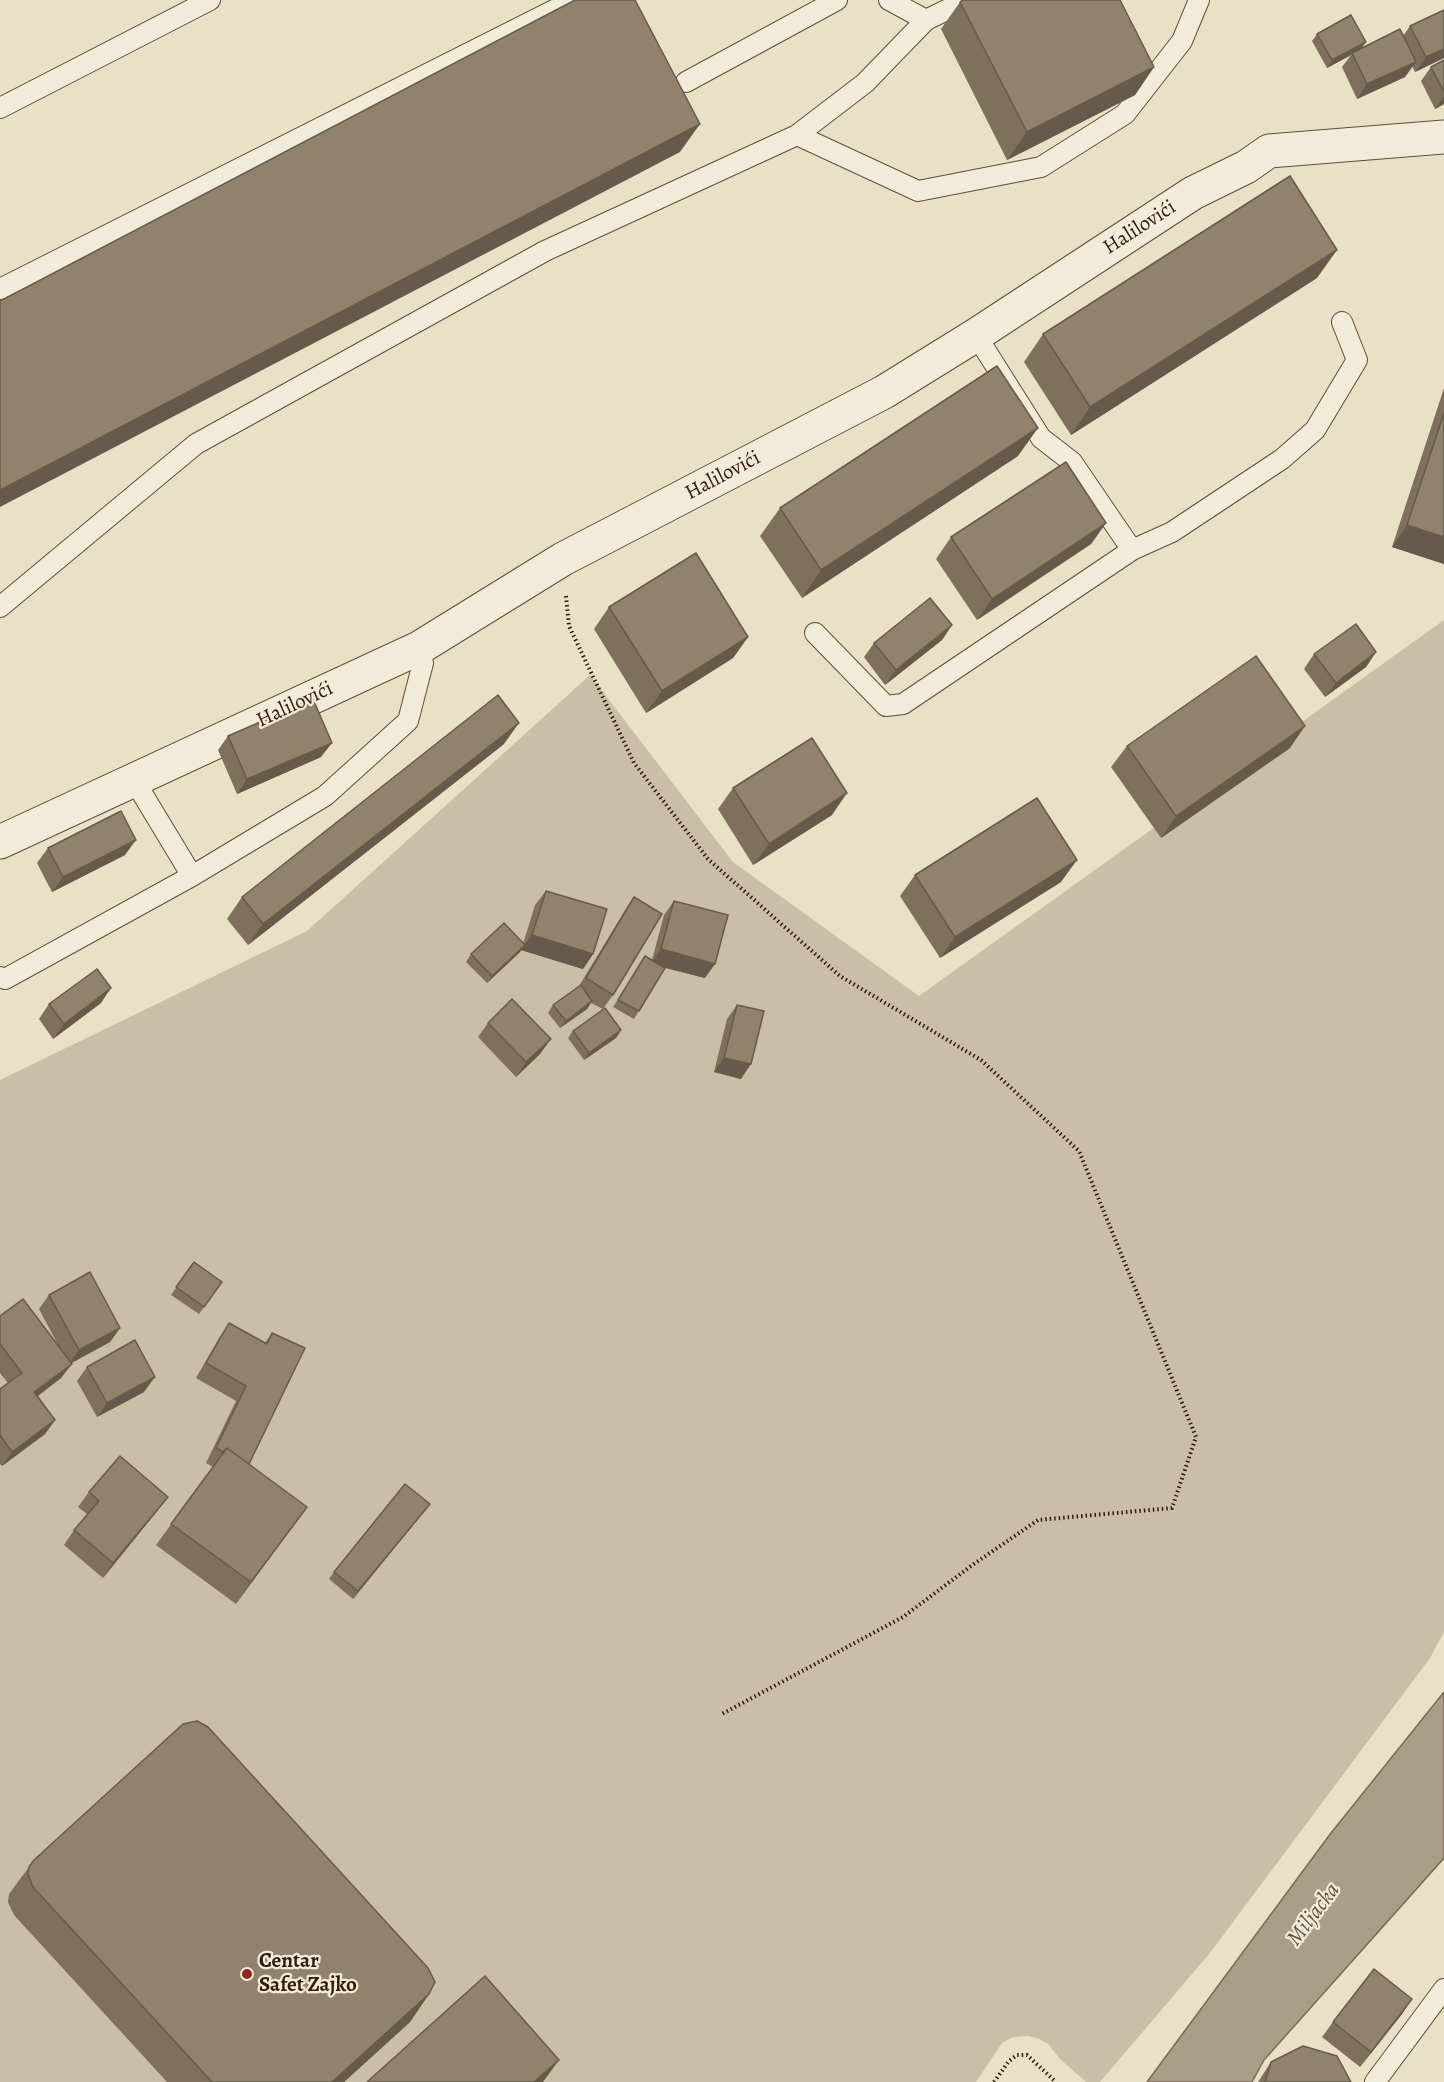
<!DOCTYPE html>
<meta charset="utf-8">
<style>
body{margin:0}
canvas{display:block;background:#e9e1c6}
</style>
<canvas width="1444" height="2082"></canvas>
<script>
const g = document.querySelector('canvas').getContext('2d');
g.lineJoin = 'round';
function fill(path, color) { g.fillStyle = color; g.fill(path, 'evenodd'); }
const shape = rows => new Path2D(rows.map(r => 'M' + r).join(''));
function trace(path, color, width, dash) { g.strokeStyle = color; g.lineWidth = width; g.lineCap = dash ? 'butt' : 'round'; g.setLineDash(dash || []); g.stroke(path); }
function drawText(font, color, halo, rows, align = 'center') {
  g.font = font + ' Alegreya,serif'; g.lineWidth = 4.5; g.setLineDash([]); g.textBaseline = 'middle'; g.strokeStyle = halo; g.fillStyle = color; for (const [text, x, y, turn = 0] of rows) {
    g.save(); g.translate(x, y); g.rotate((+turn || 0) * Math.PI / 180); g.textAlign = isNaN(turn) ? turn : align; if (halo) g.strokeText(text, 0, 0); g.fillText(text, 0, 0); g.restore();
  }
}
fill(shape([
 [1444,620,1444,1632,1430,1658,1210,1953,1100,2082,1086,2082,1060,2059,1048,2044,1039,2039,1028,2036,1013,2037,1002,2043,976,2082,0,2082,0,1080,307,931,590,675,733,862,919,996]
]), '#cabfa6');
const water = shape([
 [1444,1692,1444,1858,1264,2060,1252,2082,1147,2082,1331,1833,1444,1692]
]);
fill(water, '#ab9e86');
trace(water, '#7b6a54', 1.5);
const lane = shape([
 [889,0,926,20],
 [686,82,837,0],
 [0,108,210,0],
 [797,135,918,191,1041,167,1125,114,1182,41,1199,0],
 [0,289,574,0],
 [976,335,1041,438,1072,462,1132,550,1172,532,1282,459,1315,430,1357,360,1342,322],
 [0,607,196,444,545,251,797,135,865,83,926,20,967,0],
 [815,633,886,706,903,704,1132,550],
 [134,780,192,876],
 [0,977,5,979,192,876,325,796,408,721,423,663,419,648],
 [1375,2082,1444,1989]
]);
const street = shape([
 [0,842,419,648,563,559,884,392,976,335,1193,193,1246,167,1269,151,1444,137]
]);
trace(lane, '#604c38', 22);
trace(street, '#604c38', 35);
trace(shape([
 [566,596,569,626,634,763,708,859,840,976,981,1060,1079,1151,1196,1437,1172,1508,1038,1520,971,1566,903,1617,722,1714],
 [994,2082,1009,2061,1017,2055,1027,2055,1056,2082]
]), '#331b09', 4, [1.5, 3]);
trace(lane, '#f1ecda', 20);
trace(street, '#f1ecda', 33);
fill(shape([
 [960,2,1154,67,1135,95,1007,160,941,29],
 [1444,10,1444,58,1415,72,1412,66,1405,77,1357,99,1342,67,1351,55,1327,68,1312,41,1317,34,1366,42,1361,48,1403,36,1410,26],
 [1444,60,1444,104,1435,109,1421,81,1431,67],
 [1317,278,1071,435,1024,362,1043,334],
 [1444,388,1444,564,1392,547],
 [1018,456,802,598,760,536,780,508],
 [1106,523,1091,544,977,620,936,559,951,537],
 [609,607,748,637,733,658,646,713,594,629],
 [952,625,942,640,885,685,864,657,874,643],
 [1376,652,1366,667,1325,697,1304,669,1314,654],
 [228,736,321,757,237,794,218,750],
 [504,744,248,945,227,919,242,897],
 [1127,746,1290,748,1161,838,1111,767],
 [733,788,832,815,753,865,718,809],
 [48,848,125,855,52,892,37,863],
 [915,875,1061,882,940,958,900,896],
 [546,891,593,954,583,969,521,950,522,949,519,953,487,983,466,962,471,954,523,944,535,905],
 [634,897,613,995,603,1009,591,1003,587,1009,560,1028,548,1013,553,1005,579,986,624,912],
 [674,901,705,978,665,968,634,1019,613,1007,645,956,652,960,664,915],
 [101,1003,53,1039,39,1019,49,1004],
 [737,1005,741,1079,714,1072,727,1019],
 [488,1023,540,1054,516,1077,478,1037],
 [621,1030,616,1038,584,1060,568,1038,573,1031],
 [194,1262,222,1282,199,1314,171,1295],
 [49,1295,120,1328,110,1342,71,1363,61,1378,38,1396,55,1420,45,1434,2,1466,0,1464,0,1389,8,1383,0,1373,0,1316,58,1345,39,1309],
 [229,1323,265,1343,272,1333,248,1464,291,1528,236,1604,156,1545,213,1467,206,1463,236,1401,196,1378,219,1338],
 [87,1367,144,1392,97,1417,77,1381],
 [89,1492,168,1497,157,1511,103,1578,64,1545,74,1530,87,1514,78,1507],
 [430,1504,353,1599,329,1579,334,1572],
 [29,1867,429,1994,410,2022,344,2082,167,2082,14,1915,8,1902,9,1894],
 [1402,2014,1360,2067,1322,2037,1333,2022],
 [1271,2062,1351,2082,1258,2082]
]), '#7e705c');
fill(shape([
 [1366,42,1361,49,1352,53,1351,55,1327,68,1332,60],
 [1444,49,1444,58,1415,72,1426,57],
 [1416,62,1405,77,1357,99,1367,84],
 [1154,67,1135,95,1007,160,1027,132],
 [1444,96,1444,104,1435,109],
 [700,124,680,152,0,507,0,490],
 [1337,250,1317,278,1071,435,1090,407],
 [1038,428,1018,456,802,598,821,570],
 [1106,523,1091,544,977,620,992,599],
 [1407,525,1444,537,1444,564,1392,547],
 [952,625,942,640,885,685,896,670],
 [748,637,733,658,646,713,662,691],
 [1376,652,1366,667,1325,697,1336,683],
 [519,723,504,744,248,945,263,924],
 [1305,726,1290,748,1161,838,1176,816],
 [332,743,321,757,237,794,247,779],
 [847,793,832,815,753,865,769,844],
 [136,840,125,855,52,892,63,877],
 [1077,860,1061,882,940,958,955,937],
 [532,935,593,954,583,969,521,950],
 [525,945,519,953,487,983,492,976],
 [661,949,715,964,705,978,651,964],
 [111,988,101,1003,53,1039,64,1024],
 [592,1001,587,1009,560,1028,566,1021],
 [621,1030,616,1038,584,1060,589,1053],
 [551,1039,540,1054,516,1077,526,1062],
 [724,1058,751,1064,741,1079,714,1072],
 [120,1328,110,1342,68,1365,79,1350],
 [72,1364,61,1378,24,1406,34,1392],
 [155,1377,144,1392,97,1417,107,1403],
 [55,1420,45,1434,2,1466,12,1452],
 [168,1497,157,1511,103,1578,113,1563],
 [430,1504,424,1511,353,1599,358,1591],
 [307,1507,291,1528,236,1604,251,1582],
 [429,1994,410,2022,344,2082,332,2082],
 [1412,1999,1402,2014,1360,2067,1371,2052],
 [559,2060,543,2082,534,2082]
]), '#665b4b');
const building = shape([
 [575,0,635,0,700,124,0,490,0,301,575,0],
 [963,0,1120,0,1154,67,1027,132,960,2,963,0],
 [1444,10,1444,49,1426,57,1410,26,1444,10],
 [1351,15,1366,42,1332,60,1317,34,1351,15],
 [1400,29,1416,62,1367,84,1352,53,1400,29],
 [1444,60,1444,92,1431,67,1444,60],
 [1290,176,1337,250,1090,407,1043,334,1290,176],
 [997,366,1038,428,821,570,780,508,997,366],
 [1444,413,1444,537,1407,525,1444,413],
 [1066,462,1106,523,992,599,951,537,1066,462],
 [696,553,748,637,662,691,609,607,696,553],
 [930,598,952,625,896,670,874,643,930,598],
 [1356,624,1376,652,1336,683,1314,654,1356,624],
 [1256,656,1305,726,1176,816,1127,746,1256,656],
 [498,695,519,723,263,924,242,897,498,695],
 [313,699,332,743,247,779,228,736,313,699],
 [812,738,847,793,769,844,733,788,812,738],
 [1037,798,1077,860,955,937,915,875,1037,798],
 [121,811,136,840,63,877,48,848,121,811],
 [546,891,607,909,593,954,532,935,546,891],
 [634,897,662,914,613,995,586,978,634,897],
 [674,901,728,915,715,964,661,949,674,901],
 [504,923,525,945,492,976,471,954,504,923],
 [645,956,665,968,639,1011,618,1000,645,956],
 [97,969,111,988,64,1024,49,1004,97,969],
 [581,985,592,1001,566,1021,553,1005,581,985],
 [512,999,551,1039,526,1062,488,1023,512,999],
 [737,1005,764,1011,751,1064,724,1058,737,1005],
 [605,1008,621,1030,589,1053,573,1031,605,1008],
 [194,1262,222,1282,204,1307,176,1287,194,1262],
 [90,1272,120,1328,79,1350,49,1295,90,1272],
 [23,1299,72,1364,34,1392,55,1420,12,1452,0,1435,0,1389,22,1373,0,1344,0,1316,23,1299],
 [229,1323,267,1344,272,1333,305,1348,249,1464,227,1448,223,1452,216,1448,246,1386,206,1363,229,1323],
 [135,1340,155,1377,107,1403,87,1367,135,1340],
 [227,1448,307,1507,251,1582,171,1524,227,1448],
 [120,1456,168,1497,113,1563,74,1530,99,1501,89,1492,120,1456],
 [405,1484,430,1504,358,1591,334,1572,405,1484],
 [197,1721,208,1727,428,1968,435,1982,429,1994,332,2082,212,2082,33,1887,28,1874,29,1867,34,1860,183,1724,197,1721],
 [1374,1969,1412,1999,1371,2052,1333,2022,1374,1969],
 [485,1976,559,2060,534,2082,367,2082,485,1976],
 [1303,2046,1337,2056,1351,2082,1265,2082,1271,2062,1303,2046]
]);
fill(building, '#92826b');
trace(building, '#665b4b', 1.5);
for (const [x, y, r, color] of [
 [247,1974,6,"#8f2418"]
]) { const dot = new Path2D(); dot.arc(x, y, r, 0, 2 * Math.PI); g.fillStyle = color; g.fill(dot); trace(dot, '#f1ecda', 2); }
drawText('21px', '#331b09', '#f1ecda', [
 ["Halilovići",1140,228,-33],
 ["Halilovići",723,476,-28],
 ["Halilovići",295,705,-25]
]);
drawText('bold 21px', '#331b09', '#f1ecda', [
 ["Centar",259,1962],
 ["Safet Zajko",259,1986]
], 'left');
drawText('italic 22px', '#634f3b', '#f1ecda', [
 ["Miljacka",1314,1915,-53]
]);
</script>
